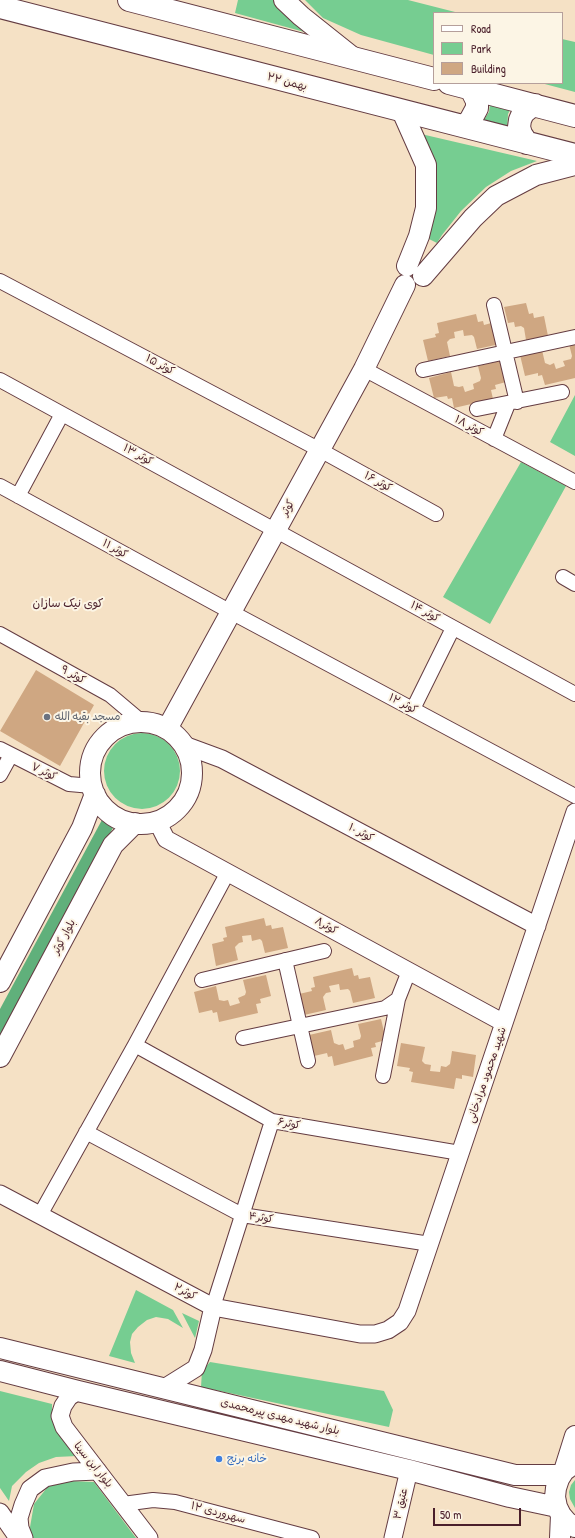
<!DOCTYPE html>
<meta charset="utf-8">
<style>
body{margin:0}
#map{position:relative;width:575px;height:1538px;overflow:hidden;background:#f5e1c5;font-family:"Patrick Hand",sans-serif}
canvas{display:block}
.legend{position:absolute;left:433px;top:12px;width:130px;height:72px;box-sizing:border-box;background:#fcf5e5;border:1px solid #b59f9b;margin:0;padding:5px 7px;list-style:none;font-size:12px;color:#4a1f2b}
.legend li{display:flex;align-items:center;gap:8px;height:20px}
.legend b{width:20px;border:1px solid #b59f9b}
.scale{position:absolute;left:433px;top:1508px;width:88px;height:18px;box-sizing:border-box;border:2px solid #4a1f2b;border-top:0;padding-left:5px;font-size:12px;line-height:14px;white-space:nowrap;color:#4a1f2b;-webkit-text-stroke:3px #fcf5e5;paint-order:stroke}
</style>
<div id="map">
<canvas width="575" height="1538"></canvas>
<ul class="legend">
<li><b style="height:5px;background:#fff"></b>Road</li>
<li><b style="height:11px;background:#76cd91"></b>Park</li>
<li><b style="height:11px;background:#cfa782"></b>Building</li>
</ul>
<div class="scale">50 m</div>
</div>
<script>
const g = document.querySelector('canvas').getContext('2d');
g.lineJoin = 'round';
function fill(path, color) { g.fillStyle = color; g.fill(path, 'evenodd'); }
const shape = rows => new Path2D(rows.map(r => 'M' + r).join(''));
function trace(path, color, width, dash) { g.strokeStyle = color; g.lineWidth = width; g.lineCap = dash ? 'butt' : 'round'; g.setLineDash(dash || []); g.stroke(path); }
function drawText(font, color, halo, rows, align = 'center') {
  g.font = font + ' "Patrick Hand","Playpen Sans Arabic",sans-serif'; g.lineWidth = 4; g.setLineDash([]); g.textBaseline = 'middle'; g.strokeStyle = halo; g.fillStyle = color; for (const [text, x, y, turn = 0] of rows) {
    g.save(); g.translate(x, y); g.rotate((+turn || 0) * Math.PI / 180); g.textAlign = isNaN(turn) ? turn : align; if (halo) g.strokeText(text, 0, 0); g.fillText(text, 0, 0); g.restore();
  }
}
fill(shape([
 [238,0,273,0,308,33,235,13],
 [305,0,408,0,459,13,434,13,434,55,361,35,323,18],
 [562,39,575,42,575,92,541,83,562,83],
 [490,104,512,106,508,114,507,130,480,122,485,118,489,112],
 [421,134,520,157,537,161,511,171,486,187,461,211,442,235,437,243,429,239,435,205],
 [575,395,575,456,550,442],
 [521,462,566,486,490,624,443,597],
 '104 771a38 38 0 1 1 76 0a38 38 0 1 1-76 0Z',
 [136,1290,173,1310,183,1328,168,1319,156,1317,147,1320,138,1327,132,1334,130,1342,131,1353,135,1363,109,1356],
 [182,1313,199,1321,195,1338],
 [210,1362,384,1391,393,1410,389,1427,201,1387,202,1371],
 [0,1391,52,1404,52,1418,55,1427,77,1456,56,1457,39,1463,26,1472,12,1486,9,1501,0,1488],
 [575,1480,575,1508,570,1499,569,1492,571,1485],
 [70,1481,94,1482,136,1538,32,1538,29,1533,34,1504,50,1484]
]), '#76cd91');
fill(shape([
 [103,818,115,824,0,1041,0,1009]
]), '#60b07b');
fill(shape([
 [526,303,529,314,533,313,534,318,544,316,548,336,526,340,524,328,521,326,515,327,514,322,508,323,504,307],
 [476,314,478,322,483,321,484,325,495,322,500,344,477,349,474,337,472,335,464,336,463,330,454,332,455,338,450,339,447,342,450,356,428,361,423,340,436,337,435,334,439,333,437,323],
 [575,342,575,378,545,385,542,375,538,376,538,373,525,376,520,355,542,350,545,363,550,365,554,363,556,369,565,366,563,361,571,359,572,356,569,344],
 [500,361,506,382,495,385,496,389,491,390,493,399,454,408,452,398,448,399,447,396,434,398,429,378,451,372,454,386,459,387,463,386,465,392,474,389,473,384,480,381,481,378,478,366],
 [36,670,94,705,60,766,0,731],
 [264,918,266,926,271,925,272,929,283,927,288,948,265,953,262,941,260,939,252,941,251,935,242,936,243,942,239,943,235,947,238,960,216,966,212,944,224,941,223,938,227,937,225,927],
 [352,968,354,976,358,975,359,979,370,977,375,998,353,1003,350,991,348,989,340,990,339,984,329,986,331,992,326,993,323,997,326,1010,304,1015,299,994,312,991,311,988,315,987,313,977],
 [266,975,271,996,260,999,261,1003,256,1004,258,1013,219,1022,217,1012,213,1013,212,1010,199,1013,194,992,216,986,219,1000,224,1001,228,1000,230,1006,240,1003,238,998,245,995,246,992,243,980],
 [381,1019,386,1040,375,1043,376,1047,371,1048,373,1056,334,1066,332,1056,328,1057,327,1053,314,1056,309,1035,331,1030,334,1043,339,1045,343,1044,345,1050,354,1047,353,1041,360,1039,361,1036,358,1024],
 [401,1043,425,1047,422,1061,425,1064,431,1065,430,1071,440,1072,441,1066,446,1067,450,1064,452,1051,476,1055,473,1077,462,1075,462,1079,456,1078,454,1089,411,1082,413,1072,409,1071,410,1068,397,1066]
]), '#cfa782');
const minor = shape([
 [0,281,320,450,436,514],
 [494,305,517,402],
 [364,369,575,482],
 [423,370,575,337],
 [0,380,575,694],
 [477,409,562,392],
 [494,439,508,404],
 [0,486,231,612,575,796],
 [18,496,62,414],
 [563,577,575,584],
 [0,634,110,695,142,722],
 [413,709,453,628],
 [0,749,69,784,92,786],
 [0,775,11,755],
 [285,960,308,1061],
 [202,980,324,951],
 [243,1038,385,1008,398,999,409,971],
 [135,1045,272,1121,460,1153],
 [383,1076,398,999],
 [86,1132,242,1215,430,1244],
 [40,1215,135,1045,228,872],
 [213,1307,272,1121],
 [123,1504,153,1500,175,1502,312,1538]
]);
const tertiary = shape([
 [184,745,222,759,537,926],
 [157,821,166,839,504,1023],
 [0,1194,213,1307,360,1334,375,1334,388,1330,400,1322,407,1311,575,812],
 [164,1388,196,1368,203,1350,213,1307],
 [78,1391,69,1397,63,1406,60,1416,64,1427,149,1538],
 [0,1512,18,1538],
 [24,1538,20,1528,19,1518,23,1505,30,1489,45,1478,73,1472,98,1471],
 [393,1538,409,1470]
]);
const secondary = shape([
 [284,0,301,16,355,59],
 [402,111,426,165,426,208,419,236,407,266],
 [423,276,473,218,496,196,536,175,575,165],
 '90 773a51 51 0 1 1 102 0a51 51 0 1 1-102 0Z',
 [167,729,364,369,405,285],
 [0,982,82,828,95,794],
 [0,1057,113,845,135,823],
 [0,1348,515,1475,561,1475],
 [0,1371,78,1391,409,1470,510,1497,557,1507],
 [575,1463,564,1471,559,1479,556,1488,555,1497,557,1507,561,1515,567,1522,575,1527],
 [564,1471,575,1436],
 [560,1538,561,1515]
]);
const trunk = shape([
 [129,0,434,79],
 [0,7,575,155],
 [449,83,575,116],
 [463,126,470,121,477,108,477,101,471,89],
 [527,143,521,134,519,127,520,120,523,113,529,108,535,105]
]);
trace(minor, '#643c42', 16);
trace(tertiary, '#643c42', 19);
trace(secondary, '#643c42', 22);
trace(trunk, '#643c42', 24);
trace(minor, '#fff', 14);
trace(tertiary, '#fff', 17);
trace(secondary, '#fff', 20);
trace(trunk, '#fff', 22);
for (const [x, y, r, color] of [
 [47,717,4,"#6b7280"],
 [219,1459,4,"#3f7fe0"]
]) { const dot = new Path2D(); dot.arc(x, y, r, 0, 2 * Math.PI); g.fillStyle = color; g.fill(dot); trace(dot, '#fcf5e5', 1.5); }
drawText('11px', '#4a1f2b', '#fcf5e5', [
 ["۲۲ بهمن",287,82,15],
 ["۱۵ کوثر",160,365,28],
 ["کوثر ۱۸",469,426,28],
 ["کوثر ۱۳",138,455,29],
 ["کوثر ۱۶",378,482,29],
 ["کوثر",288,508,-61],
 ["کوثر ۱۱",115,549,29],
 ["کوثر ۱۴",425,612,29],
 ["کوثر ۹",73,675,29],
 ["کوثر ۱۲",403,704,28],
 ["کوثر ۷",44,772,26],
 ["کوثر ۱۰",361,833,28],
 ["کوثر۸",326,926,29],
 ["بلوار کوثر",64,937,-62],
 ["شهید محمود مرادخانی",487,1075,-71],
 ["کوثر۶",289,1124,10],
 ["کوثر۴",261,1218,9],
 ["کوثر۲",185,1292,28],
 ["بلوار شهید مهدی پیرمحمدی",280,1417,14],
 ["بلوار ابن سینا",93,1465,51],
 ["عتیق ۳",401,1504,-77],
 ["سهروردی ۱۲",218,1513,15]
]);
drawText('11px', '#5b616d', '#fcf5e5', [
 ["مسجد بقیه الله",55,717]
], 'left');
drawText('11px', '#366cbe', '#fcf5e5', [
 ["خانه برنج",227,1459]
], 'left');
drawText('12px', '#4a1f2b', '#fcf5e5', [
 ["کوی نیک سازان",68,604]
]);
</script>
